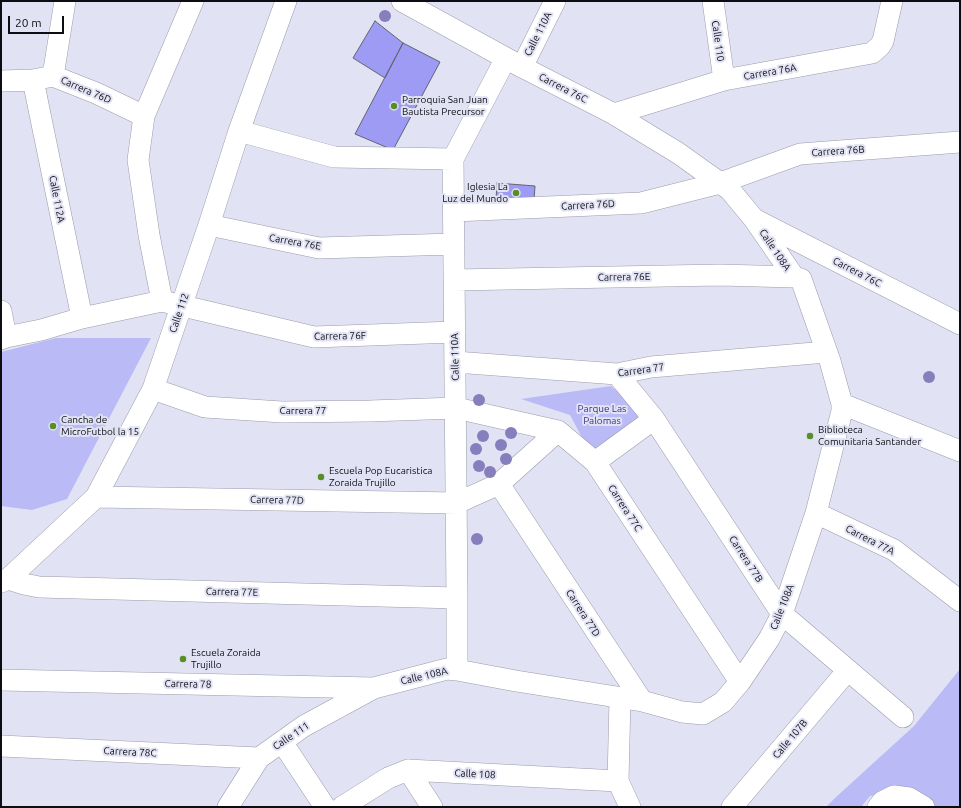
<!DOCTYPE html>
<style>
body{margin:0}
#map{position:relative;width:961px;height:808px;overflow:hidden;background:#e1e2f3;font-family:Ubuntu,sans-serif}
canvas{display:block}
.frame{position:absolute;inset:0;border:2px solid #0c0d12;pointer-events:none}
.scale{position:absolute;left:8px;top:16px;width:56px;height:18px;box-sizing:border-box;border:2px solid #0c0d12;border-top:0;padding-left:5px;font-size:12px;line-height:14px;white-space:nowrap;color:#0c0d12;-webkit-text-stroke:3px #e1e2f3;paint-order:stroke}
</style>
<div id="map">
<canvas width="961" height="808"></canvas>
<div class="frame"></div>
<div class="scale">20 m</div>
</div>
<script>
const g = document.querySelector('canvas').getContext('2d');
g.lineJoin = 'round';
function fill(path, color) { g.fillStyle = color; g.fill(path, 'evenodd'); }
const shape = rows => new Path2D(rows.map(r => 'M' + r).join(''));
function trace(path, color, width, dash) { g.strokeStyle = color; g.lineWidth = width; g.lineCap = dash ? 'butt' : 'round'; g.setLineDash(dash || []); g.stroke(path); }
function drawText(font, color, halo, rows, align = 'center') {
  g.font = font + ' Ubuntu,sans-serif'; g.lineWidth = 4; g.setLineDash([]); g.textBaseline = 'middle'; g.strokeStyle = halo; g.fillStyle = color; for (const [text, x, y, turn = 0] of rows) {
    g.save(); g.translate(x, y); g.rotate((+turn || 0) * Math.PI / 180); g.textAlign = isNaN(turn) ? turn : align; if (halo) g.strokeText(text, 0, 0); g.fillText(text, 0, 0); g.restore();
  }
}
fill(shape([
 [56,338,151,338,67,499,32,510,1,506,1,352],
 [611,386,646,416,593,458,570,415,521,399],
 [960,669,960,807,935,807,907,791,870,796,861,807,826,807,835,798,914,726]
]), '#b9baf6');
const building = shape([
 [375,21,403,43,385,78,353,58,375,21],
 [403,43,440,62,393,150,355,134,403,43],
 [497,183,535,186,534,200,496,200,497,183]
]);
fill(building, '#9d9bf4');
trace(building, '#626271', 1);
const minor = shape([
 [713,1,724,80],
 [522,67,555,1],
 [53,76,65,1],
 [33,80,82,318],
 [1,81,33,80,53,76,96,93,144,116],
 [614,114,724,80,872,53,880,46,883,41,892,1],
 [239,131,334,157,453,159],
 [454,211,641,203,720,183,800,154,960,142],
 [756,220,960,324],
 [209,225,319,248,454,244],
 [455,280,720,275,794,277],
 [162,301,149,235,138,160,144,116,193,1],
 [1,311,6,337],
 [1,339,6,337,41,330,82,318,162,301,314,337,455,332],
 [455,362,617,374,651,367,826,352],
 [617,374,654,419,782,614,903,717],
 [153,389,205,407,282,412,370,411,456,408,558,431,595,462,740,682],
 [842,404,960,451],
 [595,462,654,419],
 [499,484,642,701],
 [96,497,457,503,499,484,558,431],
 [816,513,894,550,960,601],
 [8,579,24,584,39,587,457,598],
 [1,582,8,579,96,497,153,389,209,225,239,131,286,1],
 [457,670,457,598,453,159,506,58],
 [1,680,374,688],
 [620,699,618,781,630,807],
 [282,742,325,807],
 [1,746,259,758],
 [408,770,432,807],
 [228,807,259,758,304,726,374,688,447,669,457,670,516,681,642,701,682,712,703,714,723,702,740,682,769,639,782,614,816,513,842,411,842,404,830,361,801,279,794,277,754,219,730,190,678,153,614,114,522,67,402,1],
 [342,807,388,778,408,770,618,781],
 [732,807,848,670],
 [878,807,882,802,894,796,909,798,924,807]
]);
trace(minor, '#9b9bac', 22);
trace(minor, '#fff', 21);
g.fillStyle = '#867ebd';
for (const [x, y] of [
 [385,16],
 [929,377],
 [479,400],
 [511,433],
 [483,436],
 [501,445],
 [476,449],
 [506,459],
 [479,466],
 [490,472],
 [477,539]
]) { g.beginPath(); g.arc(x, y, 6, 0, 2 * Math.PI); g.fill(); }
for (const [x, y, r, color] of [
 [394,106,4,"#578e28"],
 [516,193,4,"#578e28"],
 [53,426,4,"#578e28"],
 [810,436,4,"#578e28"],
 [321,477,4,"#578e28"],
 [183,659,4,"#578e28"]
]) { const dot = new Path2D(); dot.arc(x, y, r, 0, 2 * Math.PI); g.fillStyle = color; g.fill(dot); trace(dot, '#e1e2f3', 1.5); }
drawText('10px', '#0c0d12', '#e1e2f3', [
 ["Calle 110A",538,34,-63],
 ["Calle 110",718,41,82],
 ["Carrera 76A",770,72,-10],
 ["Carrera 76C",563,88,27],
 ["Carrera 76D",86,90,23],
 ["Carrera 76B",838,151,-4],
 ["Calle 112A",57,199,79],
 ["Carrera 76D",588,205,-3],
 ["Carrera 76E",295,242,10],
 ["Calle 108A",775,250,56],
 ["Carrera 76C",857,272,27],
 ["Carrera 76E",624,277,-1],
 ["Calle 112",179,313,-71],
 ["Carrera 76F",340,336,-1],
 ["Calle 110A",455,357,-91],
 ["Carrera 77",641,370,-8],
 ["Carrera 77",303,411],
 ["Carrera 77D",277,500,1],
 ["Carrera 77C",625,508,57],
 ["Carrera 77A",870,540,27],
 ["Carrera 77B",746,559,57],
 ["Carrera 77E",232,592,1],
 ["Calle 108A",782,607,-68],
 ["Carrera 77D",583,613,57],
 ["Calle 108A",424,676,-13],
 ["Carrera 78",188,684,1],
 ["Calle 111",291,736,-34],
 ["Calle 107B",790,739,-50],
 ["Carrera 78C",130,752,3],
 ["Calle 108",475,774,3]
]);
drawText('10px', '#0c0d12', '#e1e2f3', [
 ["Parroquia San Juan",402,100],
 ["Bautista Precursor",402,112],
 ["Iglesia La",508,187,"right"],
 ["Luz del Mundo",508,199,"right"],
 ["Cancha de",61,420],
 ["MicroFutbol la 15",61,432],
 ["Biblioteca",818,430],
 ["Comunitaria Santander",818,442],
 ["Escuela Pop Eucaristica",329,471],
 ["Zoraida Trujillo",329,483],
 ["Escuela Zoraida",191,653],
 ["Trujillo",191,665]
], 'left');
drawText('10px', '#3c2c90', '#e1e2f3', [
 ["Parque Las",602,409],
 ["Palomas",602,421]
]);
</script>
